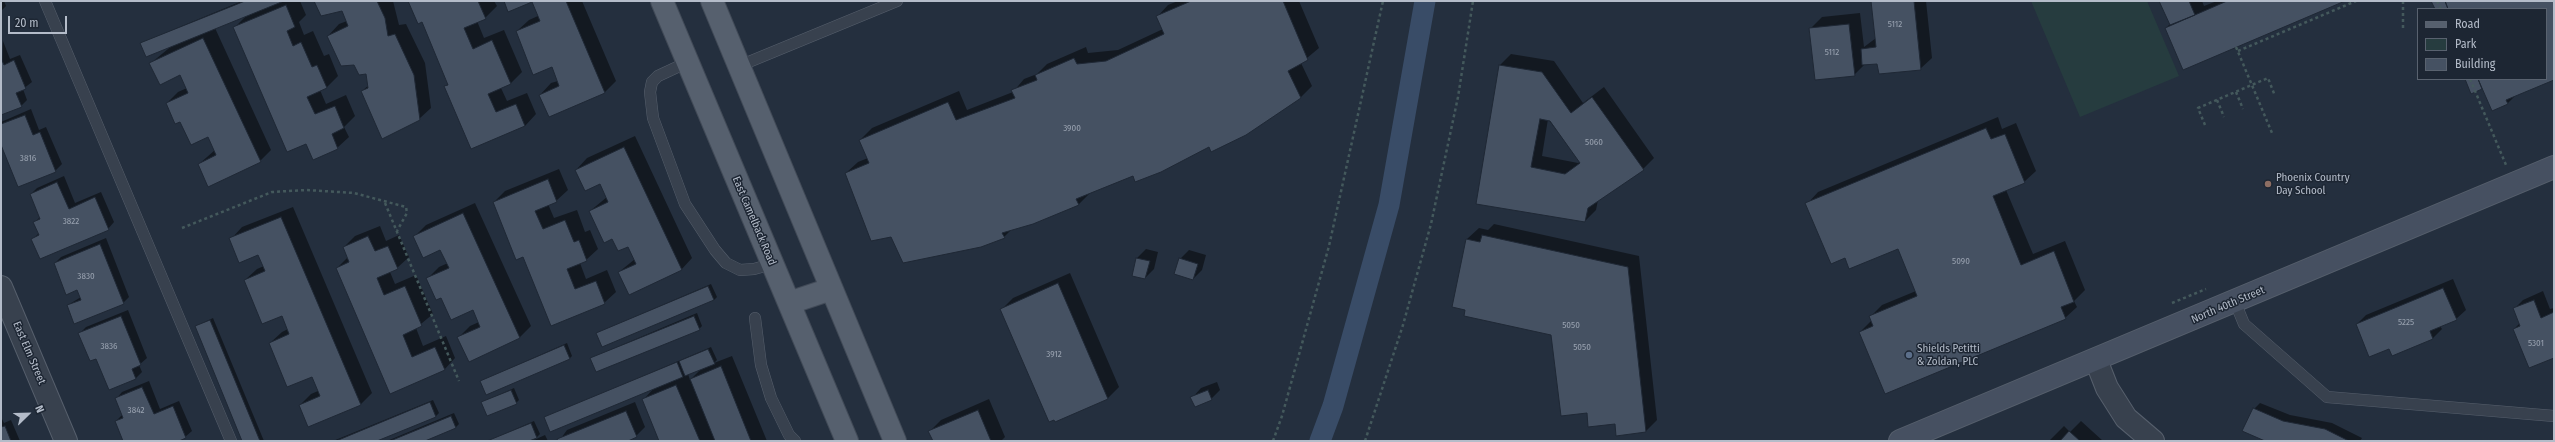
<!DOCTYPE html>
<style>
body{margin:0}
#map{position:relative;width:2555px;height:442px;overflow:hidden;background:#242f3e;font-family:"Fira Sans Condensed",sans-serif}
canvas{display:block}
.frame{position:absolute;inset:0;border:2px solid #b4bcc9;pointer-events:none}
.legend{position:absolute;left:2417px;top:8px;width:130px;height:72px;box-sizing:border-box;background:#1d2633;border:1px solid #59626f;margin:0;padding:5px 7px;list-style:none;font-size:12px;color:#b4bcc9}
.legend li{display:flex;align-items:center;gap:8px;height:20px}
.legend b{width:20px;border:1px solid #59626f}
.north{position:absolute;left:8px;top:394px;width:40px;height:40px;-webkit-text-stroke:3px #1d2633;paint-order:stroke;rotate:67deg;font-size:11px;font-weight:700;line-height:16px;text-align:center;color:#b4bcc9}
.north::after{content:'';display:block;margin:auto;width:14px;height:18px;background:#b4bcc9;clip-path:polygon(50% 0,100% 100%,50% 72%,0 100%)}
.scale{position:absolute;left:8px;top:16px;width:59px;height:18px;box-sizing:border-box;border:2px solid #b4bcc9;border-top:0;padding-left:5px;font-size:12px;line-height:14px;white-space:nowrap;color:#b4bcc9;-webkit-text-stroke:3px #1d2633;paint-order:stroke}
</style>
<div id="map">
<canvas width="2555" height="442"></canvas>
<div class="frame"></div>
<ul class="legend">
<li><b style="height:5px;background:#56606e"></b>Road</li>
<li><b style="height:11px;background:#263c3f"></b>Park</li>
<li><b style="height:11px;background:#455162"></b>Building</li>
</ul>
<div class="north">N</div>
<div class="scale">20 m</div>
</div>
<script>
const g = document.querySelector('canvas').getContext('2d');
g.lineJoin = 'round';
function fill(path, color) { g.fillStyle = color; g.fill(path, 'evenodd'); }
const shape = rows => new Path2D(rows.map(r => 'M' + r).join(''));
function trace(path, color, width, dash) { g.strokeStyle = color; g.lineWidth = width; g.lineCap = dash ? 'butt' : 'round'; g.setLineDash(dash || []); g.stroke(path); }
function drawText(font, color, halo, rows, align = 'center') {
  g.font = font + ' "Fira Sans Condensed",sans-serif'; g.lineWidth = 3; g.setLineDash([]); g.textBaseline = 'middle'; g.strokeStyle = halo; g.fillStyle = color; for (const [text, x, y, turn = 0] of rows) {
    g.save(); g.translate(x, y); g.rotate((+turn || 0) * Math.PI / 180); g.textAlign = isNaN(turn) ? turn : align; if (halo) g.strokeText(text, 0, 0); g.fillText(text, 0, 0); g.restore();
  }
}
fill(shape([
 [2031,1,2147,1,2179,76,2080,117]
]), '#263c3f');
fill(shape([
 [1,1,4,1,6,6,1,11],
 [242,1,300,1,306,15,299,22,304,35,313,31,324,56,329,54,338,76,327,87,320,90,326,104,346,95,355,116,344,127,349,137,337,148,307,143,235,27,247,15,215,28,271,150,260,161,199,164,215,150,208,135,181,121,167,103,178,92,187,88,180,74,151,63,174,44,141,43],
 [315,1,393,1,399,25,406,24,425,63,431,108,419,119,362,91,369,85,367,73,355,63,328,36,339,24,347,21,342,10],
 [409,1,494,1,497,6,485,18,477,21,484,38,504,30,522,72,510,84,501,88,507,101,527,93,536,114,525,126,471,148,445,87,449,83,422,21],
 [532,1,582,1,616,81,605,92,540,95,551,83,558,81,552,66,517,31,529,20,538,16],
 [1178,1,1299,1,1319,48,1301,63,1312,86,1301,97,1210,145,1090,193,1079,204,1033,223,1012,229,1004,237,981,246,903,262,892,236,846,173,858,162,868,158,860,140,872,128,959,91,967,110,1013,92,1024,79,1037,74,1047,64,1086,47,1088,53,1118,50,1163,29,1157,17,1168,5],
 [1872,1,1926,1,1932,58,1920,69,1878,63,1865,64,1854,75,1810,29,1822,17,1860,13,1864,47,1876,38],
 [2160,1,2202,1,2204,6,2217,1,2343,1,2166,28,2170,24],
 [2433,1,2554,1,2554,79,2516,95,2508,103,2483,87,2471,92,2466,79,2546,79,2546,9,2436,9],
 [3,41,10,59,20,55,32,82,23,89,27,100,21,106,1,114],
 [1511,54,1554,61,1583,103,1604,87,1654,158,1643,169,1598,200,1596,210,1585,221,1477,203,1500,65],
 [1548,119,1580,162,1578,163,1542,156],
 [31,109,39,130,46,127,62,164,55,171,1,142,1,122],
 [1998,117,2002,129,2016,123,2036,171,2024,182,2006,190,2033,254,2065,241,2085,290,2074,301,2077,307,2065,318,1860,332,1872,320,1870,317,1882,305,1916,291,1898,247,1845,257,1807,204,1818,192],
 [635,136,692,258,681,270,619,272,635,259,628,245,613,237,590,211,607,197,600,183,576,170,587,158],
 [559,169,568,190,556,201,548,204,554,218,577,210,585,232,590,230,598,249,586,260,580,263,586,279,607,270,616,292,604,303,552,325,523,256,494,202,505,191],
 [64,176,75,203,101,192,114,222,108,229,33,239,39,233,35,222,40,217,31,194,37,188],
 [475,203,531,326,519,338,459,337,470,326,479,322,473,309,442,296,428,278,439,267,448,263,441,248,414,237,426,225],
 [293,207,372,393,361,404,300,405,311,394,318,391,312,376,270,343,282,332,288,329,283,315,245,280,257,269,264,266,259,254,231,239,242,227],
 [1494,224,1639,256,1657,420,1646,431,1587,412,1552,334,1453,306,1467,239,1479,228,1488,230],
 [380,226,386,241,399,235,409,257,397,268,390,272,395,284,416,275,433,314,416,328,423,346,446,336,455,358,444,370,390,392,337,268,348,257,344,247,355,236],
 [106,238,129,297,123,303,68,305,81,297,77,289,55,263,61,257],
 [1146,249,1158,252,1154,269,1145,278,1133,275,1137,258],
 [1189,250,1206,255,1202,270,1193,279,1180,259],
 [1070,273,1119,387,1108,398,1056,421,1001,310,1013,298],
 [2453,279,2466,310,2456,319,2440,326,2442,329,2433,338,2389,347,2357,324,2366,315],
 [711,284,717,297,714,300,597,333],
 [2543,291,2550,309,2554,308,2554,357,2514,329,2520,323,2514,309,2523,300],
 [128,310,147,358,139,365,142,372,136,378,96,357,79,334,86,327],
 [697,313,702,326,699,329,591,358],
 [213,318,264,441,243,441,196,326],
 [567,343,572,356,569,359,481,381],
 [711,347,717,360,714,363,732,356,767,441,660,441,643,400,655,387,545,418],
 [702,368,690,380,688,374],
 [149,381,160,409,179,401,192,431,185,437,176,441,124,441,116,421,122,415,116,399,122,392],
 [1217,382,1220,390,1211,399,1192,398,1201,388],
 [514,388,519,400,516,403,483,402],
 [989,399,1005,437,1001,441,934,441,930,431,941,420],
 [433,400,439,413,436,416,374,441,333,441],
 [635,402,645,427,636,436,625,441,559,441,567,430],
 [2260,403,2290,415,2332,423,2362,438,2360,441,2267,441,2254,409],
 [454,413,459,424,456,427,422,441,387,441],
 [1,417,4,423,11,420,20,441,1,441],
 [534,421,540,434,534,440,545,435,548,441,488,441],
 [2081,421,2103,441,2049,441,2064,426,2070,432]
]), '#0007');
trace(shape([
 [1320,441,1333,406,1389,205,1425,1]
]), '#394c67', 21);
const building = shape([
 [245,1,284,1,146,57,140,43,245,1],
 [314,1,377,1,385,18,388,36,395,34,414,75,420,120,382,139,361,91,368,88,366,74,359,75,354,65,341,66,327,36,348,26,342,11,321,16,314,1],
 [408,1,478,1,486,19,464,28,473,49,492,40,511,84,488,94,496,112,516,104,525,126,471,149,444,86,448,85,422,22,418,24,408,1],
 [504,1,566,1,605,93,549,117,539,95,559,86,552,67,533,75,516,31,540,21,532,2,508,12,504,1],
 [1191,1,1283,1,1308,60,1288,71,1301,98,1246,135,1211,152,1209,147,1161,172,1135,182,1133,176,1076,199,1079,205,1033,224,1002,233,1005,238,981,247,903,263,891,237,871,241,845,173,869,163,859,140,948,102,956,120,1015,98,1011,90,1037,80,1035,75,1074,58,1077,64,1106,61,1164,34,1156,16,1191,1],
 [1871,1,1914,1,1921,70,1879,74,1877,64,1862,65,1861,49,1876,47,1871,1],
 [2159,1,2189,1,2195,15,2170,25,2159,1],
 [2227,1,2345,1,2183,70,2165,28,2227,1],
 [2431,1,2445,1,2448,9,2435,9,2431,1],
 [2445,1,2554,1,2554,80,2506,100,2508,104,2492,111,2478,79,2546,79,2546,9,2448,9,2445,1],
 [286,5,295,27,287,31,293,46,301,42,312,67,317,65,327,88,307,97,315,114,335,106,344,128,332,134,338,149,313,160,306,144,287,152,233,27,286,5],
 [1849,24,1855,76,1815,80,1809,28,1849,24],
 [203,38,261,162,208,187,198,164,216,155,208,137,191,145,180,122,175,124,166,103,188,93,180,75,160,85,149,63,203,38],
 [1,58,4,65,14,60,26,89,16,93,22,107,1,115,1,58],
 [1499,65,1542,72,1571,113,1592,97,1644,170,1588,208,1585,222,1476,204,1499,65],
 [1540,119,1550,121,1580,163,1565,174,1531,167,1540,119],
 [2465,79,2478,79,2482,89,2471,94,2465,79],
 [25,115,33,135,40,132,56,172,18,187,1,145,1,124,25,115],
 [1986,128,1991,139,2005,134,2025,183,1993,196,2021,265,2054,251,2074,302,2061,307,2066,319,1885,394,1859,332,1873,326,1869,316,1917,296,1898,249,1849,269,1845,258,1831,264,1805,203,1986,128],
 [624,147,682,270,629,295,618,272,636,264,628,247,618,251,612,239,604,243,589,211,608,202,600,184,585,191,575,170,624,147],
 [548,179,557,202,535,211,543,229,565,220,574,242,579,240,587,261,567,269,575,289,596,281,605,304,551,326,523,257,516,260,493,202,548,179],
 [57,182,69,209,95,197,109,230,40,259,31,239,39,235,33,222,40,219,30,194,57,182],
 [463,213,520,338,469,362,457,337,480,327,473,310,451,320,441,298,436,300,426,278,449,268,440,250,423,258,413,236,463,213],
 [281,217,361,405,308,427,299,405,320,396,312,377,287,387,269,343,289,334,282,316,262,324,244,280,265,271,258,255,239,263,229,238,281,217],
 [1482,235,1628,267,1646,432,1616,436,1615,424,1588,427,1587,413,1561,416,1551,335,1464,316,1465,310,1452,307,1466,239,1480,242,1482,235],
 [368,236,375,251,388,246,398,269,377,278,384,295,405,286,422,326,403,335,412,357,435,347,445,370,390,394,336,268,349,262,343,247,368,236],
 [100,244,124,304,74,324,67,305,81,300,77,290,66,295,54,263,100,244],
 [1136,258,1150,261,1145,279,1132,276,1136,258],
 [1179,258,1198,264,1193,280,1174,274,1179,258],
 [1058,283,1108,399,1055,422,1054,420,1049,422,1000,309,1058,283],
 [708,286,714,300,602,347,596,333,708,286],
 [2443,288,2457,320,2430,331,2433,339,2392,356,2389,349,2369,357,2356,324,2443,288],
 [2534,300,2541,318,2554,312,2554,358,2529,368,2513,329,2520,326,2513,308,2534,300],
 [121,316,141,365,132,369,136,379,109,390,96,359,90,361,78,333,121,316],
 [694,316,700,330,596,372,590,358,694,316],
 [210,320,260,441,242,441,195,326,210,320],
 [564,345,570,359,486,395,480,381,564,345],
 [708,349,715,364,685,376,679,361,708,349],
 [677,362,683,377,550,432,544,417,677,362],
 [721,366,751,441,715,441,690,379,721,366],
 [676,385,700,441,659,441,642,399,676,385],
 [142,387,154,414,173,406,186,438,179,441,123,441,115,421,123,418,115,398,142,387],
 [511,390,517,404,487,416,481,402,511,390],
 [1208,390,1212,400,1195,407,1190,397,1208,390],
 [430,402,436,417,377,441,336,441,430,402],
 [2253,408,2283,421,2325,429,2349,441,2265,441,2242,431,2253,408],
 [978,410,991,441,933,441,928,431,978,410],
 [626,411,637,437,628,441,558,441,557,439,626,411],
 [451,416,456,428,425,441,390,441,451,416],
 [531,423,537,438,529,441,487,441,531,423],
 [5,426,11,441,1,441,1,427,5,426],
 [2069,431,2080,441,2060,441,2069,431]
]);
fill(building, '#455162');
trace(building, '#1f2835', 1);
const lane = shape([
 [45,1,231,441],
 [688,62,658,76,652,82,650,92,653,118,685,204,715,250,726,263,740,270,754,269,772,264],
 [739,66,897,1],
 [2235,302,2244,324,2327,397,2554,416],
 [755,318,761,365,771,398,789,435,795,441]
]);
const street = shape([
 [1,287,66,441],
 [2096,360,2107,388,2126,418,2153,441]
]);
const secondary = shape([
 [1900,441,2554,167]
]);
const primary = shape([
 [662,1,847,441],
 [712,1,895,441],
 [789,303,831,289]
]);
trace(lane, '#565f6c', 12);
trace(street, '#565f6c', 24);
trace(secondary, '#565f6c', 24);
trace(primary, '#414a57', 24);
trace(shape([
 [2403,1,2403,29],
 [2437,1,2441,9],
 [2236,47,2272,133],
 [2238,51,2356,1],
 [2470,79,2506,165],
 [2236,92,2243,109],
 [2217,100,2224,117],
 [2205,125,2198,108,2268,78,2275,96],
 [385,203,459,381],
 [182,228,272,192,307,190,354,193,406,207,407,213,397,231],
 [2172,303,2206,289],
 [1273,441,1282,416,1329,246,1383,1],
 [1365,441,1403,325,1431,224,1458,97,1473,1]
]), '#44595c', 2.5, [3, 3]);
trace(lane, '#38414e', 11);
trace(street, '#38414e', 22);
trace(secondary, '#465061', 22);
trace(primary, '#56606e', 22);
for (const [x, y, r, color] of [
 [2268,184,4,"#8d6e63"],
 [1909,355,4,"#5c6f8a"]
]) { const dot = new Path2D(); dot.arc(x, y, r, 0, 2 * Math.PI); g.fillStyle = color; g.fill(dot); trace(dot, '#1d2633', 1.5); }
drawText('9px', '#98a1af', null, [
 ["5112",1895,24],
 ["5112",1832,52],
 ["3900",1072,128],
 ["5060",1594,142],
 ["3816",28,158],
 ["3822",71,221],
 ["5090",1961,261],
 ["3830",86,276],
 ["5225",2406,322],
 ["5050",1571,325],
 ["5301",2536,343],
 ["3836",109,346],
 ["5050",1582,347],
 ["3912",1054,354],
 ["3842",136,410]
]);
drawText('11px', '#b4bcc9', '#1d2633', [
 ["Phoenix Country",2276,178],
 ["Day School",2276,191],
 ["Shields Petitti",1917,349],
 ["& Zoldan, PLC",1917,362]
], 'left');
drawText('11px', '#b4bcc9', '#1d2633', [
 ["East Camelback Road",754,221,67],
 ["North 40th Street",2228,305,-23],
 ["East Elm Street",29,353,67]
]);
</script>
